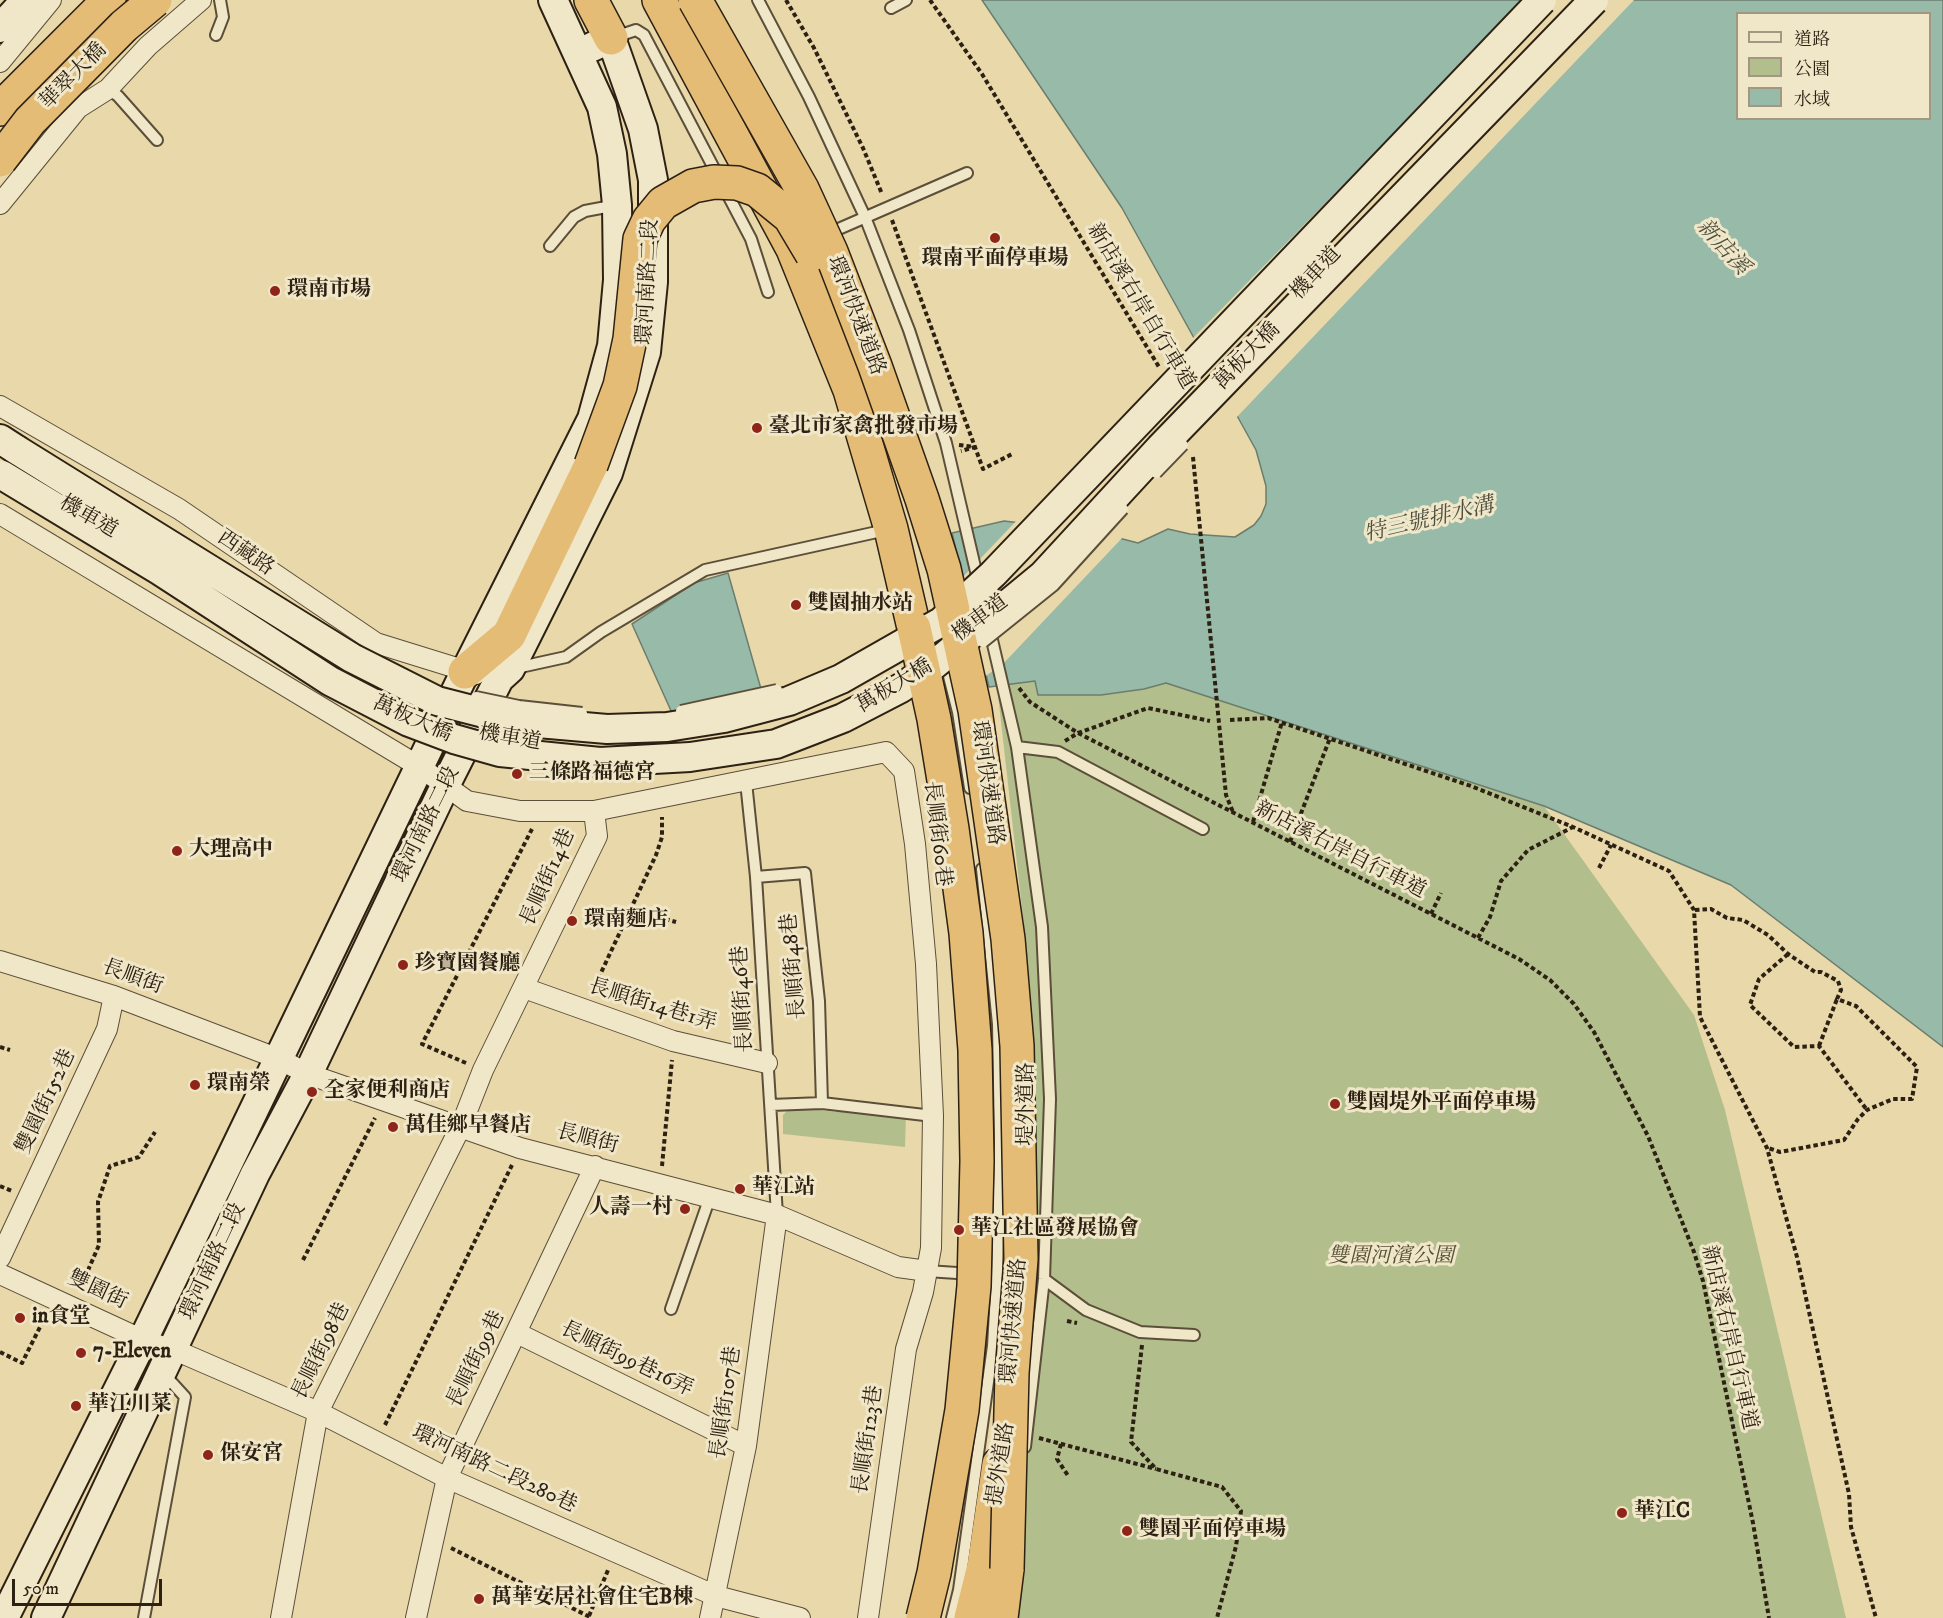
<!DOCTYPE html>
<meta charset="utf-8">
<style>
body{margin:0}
#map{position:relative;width:1943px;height:1618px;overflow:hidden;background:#e8d8aa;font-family:"IM FELL DW Pica","Noto Serif TC",serif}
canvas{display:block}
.legend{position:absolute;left:1736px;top:12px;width:195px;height:108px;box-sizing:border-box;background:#f0e6c8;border:2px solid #a29780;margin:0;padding:8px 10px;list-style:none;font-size:18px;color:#2d2113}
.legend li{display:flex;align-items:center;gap:12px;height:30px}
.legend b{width:30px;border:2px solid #a29780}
.scale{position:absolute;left:12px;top:1579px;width:150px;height:27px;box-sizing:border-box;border:3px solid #2d2113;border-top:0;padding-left:8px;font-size:18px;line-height:21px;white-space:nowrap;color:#2d2113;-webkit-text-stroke:4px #f0e6c8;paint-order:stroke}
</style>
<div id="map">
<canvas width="1943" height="1618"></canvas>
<ul class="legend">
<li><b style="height:8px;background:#f0e6c8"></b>道路</li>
<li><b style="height:16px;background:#b2bf8c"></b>公園</li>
<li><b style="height:16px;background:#97baa9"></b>水域</li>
</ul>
<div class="scale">50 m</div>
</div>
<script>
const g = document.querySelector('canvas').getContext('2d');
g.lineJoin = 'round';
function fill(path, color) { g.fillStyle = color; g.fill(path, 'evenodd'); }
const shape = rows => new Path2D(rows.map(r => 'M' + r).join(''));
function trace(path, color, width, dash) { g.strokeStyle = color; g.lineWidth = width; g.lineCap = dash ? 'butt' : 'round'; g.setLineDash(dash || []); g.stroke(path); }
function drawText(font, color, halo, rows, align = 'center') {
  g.font = font + ' "IM FELL DW Pica","Noto Serif TC",serif'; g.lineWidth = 6; g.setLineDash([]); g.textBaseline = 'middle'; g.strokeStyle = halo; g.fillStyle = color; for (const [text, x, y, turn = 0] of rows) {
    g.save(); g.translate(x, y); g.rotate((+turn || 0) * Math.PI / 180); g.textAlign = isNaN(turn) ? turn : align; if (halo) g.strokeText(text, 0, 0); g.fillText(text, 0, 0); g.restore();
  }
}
fill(shape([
 [1035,681,1144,689,1166,683,1544,806,1694,1015,1725,1110,1846,1618,986,1618,1036,1367,1024,926,997,686],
 [791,1107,837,1112,838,1107,906,1114,905,1147,783,1134,783,1115]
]), '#b2bf8c');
const water = shape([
 [982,0,1943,0,1943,1047,1731,885,1544,806,1166,683,1144,689,1101,695,1038,695,1035,681,989,687,952,533,1004,521,1092,531,1138,543,1168,529,1190,534,1235,537,1254,525,1261,516,1266,504,1266,486,1256,450,1122,208,982,0],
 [1738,14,1930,14,1930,118,1738,118,1738,14],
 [728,573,763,696,672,713,632,624,694,583,728,573]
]);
fill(water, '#97baa9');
trace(water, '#6d7d6d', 1.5);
fill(shape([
 [1525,0,1634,0,1235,419,1191,340],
 [1018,519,1093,528,1124,536,1002,665,984,677,960,580]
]), '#e8d8aa');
const lane = shape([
 [758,0,809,97,865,217,909,330,946,443,1017,747,1042,927,1050,1099,1044,1279,1025,1447],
 [891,8,906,0],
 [216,35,223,17,220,0],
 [612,38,636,30,644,35,751,239,768,292],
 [108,89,118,96,157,140],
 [827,234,967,173],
 [550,246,574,217,585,211,617,205],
 [945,660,958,712,970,788],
 [516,668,566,657,601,632,705,570,886,530],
 [1017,747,1058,752,1203,829],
 [746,782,756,877,777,1215],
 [756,877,805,873,819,1001,822,1103],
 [771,1105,822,1103,933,1116],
 [927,1271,972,1274],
 [1044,1279,1086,1310,1140,1332,1194,1335],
 [671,1309,710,1197],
 [144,1618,185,1397,164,1374],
 [952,1618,959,1590,993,1346,997,1276,1000,1143,998,1024,982,869]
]);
const street = shape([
 [0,62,51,0],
 [0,204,78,108,108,89,148,46,201,0],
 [0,406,179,509,376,643,476,674],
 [0,514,420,767,467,801,520,811,594,811,886,752,904,771,915,844,926,964,933,1116,931,1248,923,1292,906,1349,868,1618],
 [0,961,114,996,279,1059,308,1074,520,1148,777,1215,898,1267,927,1271],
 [524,988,673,1041,767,1063],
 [0,1258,107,1029,114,996],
 [0,1274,143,1340,184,1354,318,1412,447,1478,716,1596,800,1618],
 [517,1333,746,1446],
 [281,1618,318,1412,461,1126,483,1070,597,836,594,811],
 [416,1618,447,1478,595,1166],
 [710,1618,746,1446,777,1215]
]);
const secondary = shape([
 [0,28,26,0],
 [0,439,17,450],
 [4,1618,143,1340,465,672,592,419,612,346,618,280,617,205,612,154,602,107,553,0],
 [46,1618,255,1174,308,1074,445,786,499,679,510,669,608,473,646,352,653,282,653,180,643,129,611,38,592,47]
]);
const highway = shape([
 [591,0,611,38],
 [659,0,793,249,850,390,891,529,914,628],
 [0,109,109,0],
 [465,672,509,635,591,465],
 [971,1618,984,1566,999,1464],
 [1001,1618,1007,1569]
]);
trace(lane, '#5c4f39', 14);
trace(street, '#5c4f39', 22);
trace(secondary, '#2d2113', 32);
trace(highway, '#2d2113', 36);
trace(shape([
 [786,0,814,48,863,148,882,194],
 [930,0,982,74,1159,367],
 [892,220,983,469,1014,453],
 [959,445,975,447,961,451],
 [1193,457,1226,795,1233,812],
 [1019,688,1030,702,1078,733,1519,959,1550,980,1574,1004,1594,1032,1648,1136,1694,1252,1703,1281,1753,1523,1769,1618],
 [1230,720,1268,718,1471,786,1573,827,1669,871,1694,910,1700,1017,1767,1148,1797,1257,1849,1494,1851,1527,1876,1618],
 [1065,741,1078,733,1148,708,1210,721],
 [1253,822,1282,722],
 [1290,842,1330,738],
 [1599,868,1611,845],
 [629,909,676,922],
 [1695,910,1711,909,1727,918,1743,920,1768,935,1788,954,1815,972,1821,972,1838,981,1841,990,1837,999,1856,1006,1917,1067,1912,1099,1893,1099,1867,1110,1858,1119,1844,1140,1780,1152,1768,1148],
 [1431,914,1441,893],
 [1478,938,1490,917,1501,881,1528,850,1573,827],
 [1788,954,1759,979,1750,1005,1794,1047,1819,1046,1867,1110],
 [592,992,656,855,662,837,662,817],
 [1819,1046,1837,999],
 [0,1047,10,1050],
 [466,1063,422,1044,532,829],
 [662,1166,672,1060],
 [0,1186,12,1191],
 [303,1260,375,1118],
 [79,1291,99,1245,98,1202,110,1166,139,1157,155,1132],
 [1067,1321,1077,1323],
 [1142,1345,1131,1442,1156,1469,1222,1487,1241,1511,1236,1546,1217,1618],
 [0,1352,22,1363,46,1315],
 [385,1425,512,1165],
 [1039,1438,1156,1469],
 [1061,1444,1057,1459,1069,1477],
 [451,1548,592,1618],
 [589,1616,608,1570]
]), '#2d2113', 4, [4.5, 3]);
trace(lane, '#f0e6c8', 10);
trace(street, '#f0e6c8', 20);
trace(secondary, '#f0e6c8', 28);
trace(highway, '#e4bc75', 33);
const laneBridge = shape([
 [1156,473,1183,445],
 [983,642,1054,585,1123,509],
 [476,697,519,706,582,713],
 [681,711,777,690]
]);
const secondaryBridge = shape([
 [17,450,352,658,437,701,515,721,607,729,667,727,724,718,789,701,841,679,941,622,993,574,1542,0],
 [2,475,159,570,330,681,409,722,454,739,500,752,600,762,690,757,776,744,843,718,901,688,935,664,1043,575,1160,448,1594,0]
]);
const highwayBridge = shape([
 [695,0,802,189,831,252,875,366,922,499,944,569,975,710,1008,939,1017,1046,1021,1259,1012,1373,1007,1569],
 [0,160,30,121,124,26,155,0],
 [591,465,620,386,630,339,640,239,649,220,663,203,693,186,714,182,737,183,757,190,790,217,812,254],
 [914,628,934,719,952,829,966,933,975,1050,977,1161,974,1286,962,1410,934,1573,923,1618]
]);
trace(laneBridge, '#5c4f39', 14, []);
trace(secondaryBridge, '#2d2113', 32, []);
trace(highwayBridge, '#2d2113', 36, []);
trace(laneBridge, '#f0e6c8', 10);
trace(secondaryBridge, '#f0e6c8', 28);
trace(highwayBridge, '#e4bc75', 33);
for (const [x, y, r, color] of [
 [995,238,6,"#8f2418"],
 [275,291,6,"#8f2418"],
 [757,428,6,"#8f2418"],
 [796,605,6,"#8f2418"],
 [517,774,6,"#8f2418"],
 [177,851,6,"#8f2418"],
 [572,921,6,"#8f2418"],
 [403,965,6,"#8f2418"],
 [195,1085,6,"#8f2418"],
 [312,1092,6,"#8f2418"],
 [1335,1104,6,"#8f2418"],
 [393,1127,6,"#8f2418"],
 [740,1189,6,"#8f2418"],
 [685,1209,6,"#8f2418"],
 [959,1230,6,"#8f2418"],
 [20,1318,6,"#8f2418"],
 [81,1353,6,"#8f2418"],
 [76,1406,6,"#8f2418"],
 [208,1455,6,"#8f2418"],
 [1622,1513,6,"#8f2418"],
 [1127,1531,6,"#8f2418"],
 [479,1599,6,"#8f2418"]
]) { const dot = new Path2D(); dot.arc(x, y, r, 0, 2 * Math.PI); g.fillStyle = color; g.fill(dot); trace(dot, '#f0e6c8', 2); }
drawText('21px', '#2d2113', '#f0e6c8', [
 ["華翠大橋",74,77,-45],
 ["機車道",1317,274,-47],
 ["環河南路二段",649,282,-87],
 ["新店溪右岸自行車道",1140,307,59],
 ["環河快速道路",855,316,69],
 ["萬板大橋",1248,357,-46],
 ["機車道",88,518,30],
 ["西藏路",245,554,34],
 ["機車道",981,619,-37],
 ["萬板大橋",895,687,-31],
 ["萬板大橋",412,720,24],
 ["機車道",510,739,10],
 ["環河快速道路",986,783,82],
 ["環河南路二段",427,825,-64],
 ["長順街60巷",936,834,83],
 ["新店溪右岸自行車道",1340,851,27],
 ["長順街14巷",549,878,-66],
 ["長順街48巷",795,966,-95],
 ["長順街",132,978,20],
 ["長順街46巷",744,999,-93],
 ["長順街14巷1弄",652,1006,17],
 ["雙園街152巷",47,1102,-65],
 ["堤外道路",1028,1104,-90],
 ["長順街",587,1140,14],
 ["環河南路二段",214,1262,-65],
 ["雙園街",97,1291,25],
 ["環河快速道路",1015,1321,-85],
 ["新店溪右岸自行車道",1728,1338,77],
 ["長順街98巷",322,1352,-64],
 ["長順街99巷",477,1360,-64],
 ["長順街99巷16弄",626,1360,26],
 ["長順街107巷",727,1403,-82],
 ["長順街123巷",869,1440,-82],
 ["提外道路",1002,1464,-81],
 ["環河南路二段280巷",494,1470,25]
]);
drawText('bold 21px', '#2d2113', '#f0e6c8', [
 ["環南平面停車場",995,260,"center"],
 ["環南市場",287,291],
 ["臺北市家禽批發市場",769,428],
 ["雙園抽水站",808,605],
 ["三條路福德宮",529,774],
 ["大理高中",189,851],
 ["環南麵店",584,921],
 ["珍寶園餐廳",415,965],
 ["環南榮",207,1085],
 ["全家便利商店",324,1092],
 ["雙園堤外平面停車場",1347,1104],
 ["萬佳鄉早餐店",405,1127],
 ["華江站",752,1189],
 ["人壽一村",673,1209,"right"],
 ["華江社區發展協會",971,1230],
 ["in食堂",32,1318],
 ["7-Eleven",93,1353],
 ["華江川菜",88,1406],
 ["保安宮",220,1455],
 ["華江C",1634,1513],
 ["雙園平面停車場",1139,1531],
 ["萬華安居社會住宅B棟",491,1599]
], 'left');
drawText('italic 21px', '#555037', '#f0e6c8', [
 ["雙園河濱公園",1391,1258]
]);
drawText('italic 22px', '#4d4f40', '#f0e6c8', [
 ["新店溪",1722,248,48],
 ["特三號排水溝",1429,521,-13]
]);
</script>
